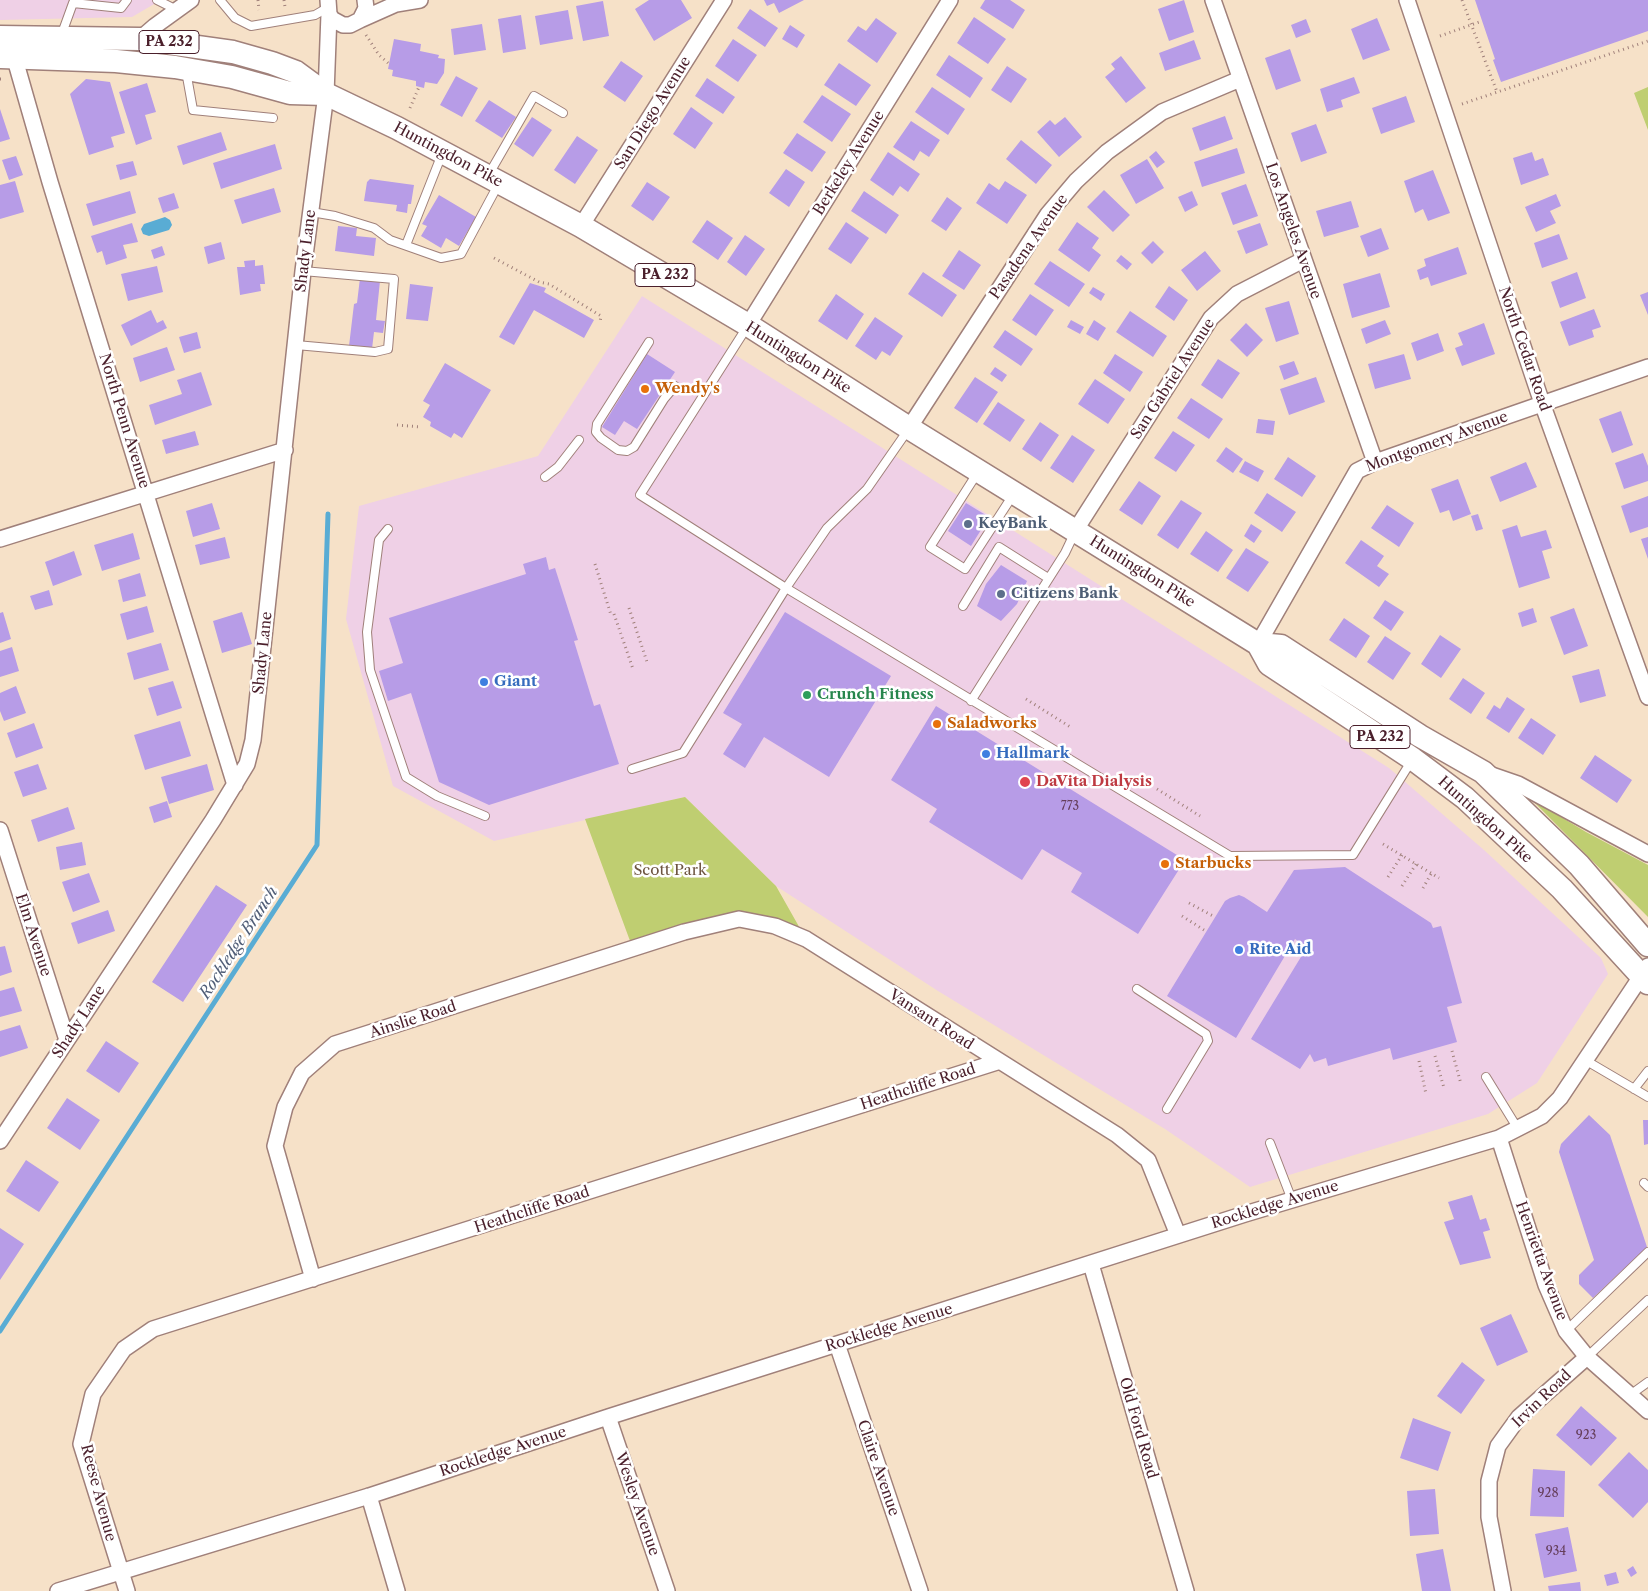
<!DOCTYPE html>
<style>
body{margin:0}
canvas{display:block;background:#f6e1c8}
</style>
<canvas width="1648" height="1591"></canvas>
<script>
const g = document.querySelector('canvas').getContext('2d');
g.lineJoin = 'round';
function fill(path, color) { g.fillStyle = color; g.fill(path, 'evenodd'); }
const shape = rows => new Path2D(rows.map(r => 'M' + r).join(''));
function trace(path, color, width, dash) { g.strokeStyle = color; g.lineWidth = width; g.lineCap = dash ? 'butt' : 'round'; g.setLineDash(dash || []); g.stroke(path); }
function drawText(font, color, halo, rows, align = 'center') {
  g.font = font + ' "Libre Caslon Text",serif'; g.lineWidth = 5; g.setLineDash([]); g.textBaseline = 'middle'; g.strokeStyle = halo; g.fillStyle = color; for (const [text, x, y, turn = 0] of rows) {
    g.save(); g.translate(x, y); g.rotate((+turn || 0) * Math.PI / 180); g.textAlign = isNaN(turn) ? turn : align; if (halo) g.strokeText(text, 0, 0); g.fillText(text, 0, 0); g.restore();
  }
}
fill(shape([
 [0,0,161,0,132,17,0,20],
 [642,296,1389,768,1484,850,1601,958,1608,974,1537,1083,1488,1114,1250,1187,1165,1129,938,991,776,886,685,797,494,841,393,786,346,619,359,506,538,456]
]), '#efd0e6');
fill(shape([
 [1648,87,1648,130,1634,93],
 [685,797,776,886,806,939,739,919,633,949,585,819],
 [1531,799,1586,832,1648,865,1648,917]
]), '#bfce71');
fill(shape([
 [165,217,170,220,172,225,169,230,149,236,143,234,141,229,144,224]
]), '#59acd4');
trace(shape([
 [0,1331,317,845,328,514]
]), '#59acd4', 5);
fill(shape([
 [649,0,681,0,692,18,654,41,635,9],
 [764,0,804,0,779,13,774,3,767,6],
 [985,0,1010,0,1025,10,1013,29,980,8],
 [1184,0,1194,32,1169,41,1158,9],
 [1475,0,1648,0,1648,31,1501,82,1493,60,1495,59],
 [603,1,609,36,583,41,576,6],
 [750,9,778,28,765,47,737,28],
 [568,10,573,39,540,45,535,16],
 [521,15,526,49,503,53,498,19],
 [974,17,1006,39,988,64,957,43],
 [876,18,897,33,877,63,847,41,858,26,866,31],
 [1377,18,1390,50,1363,60,1351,29],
 [1306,19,1311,32,1296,38,1291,25],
 [482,24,486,50,454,55,451,29],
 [790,25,805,35,797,48,782,39],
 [394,39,421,44,420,51,439,55,438,58,445,59,444,73,437,84,425,82,424,88,416,86,416,81,392,76,393,70,388,69],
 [733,39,757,55,738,82,715,66],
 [1194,40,1201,59,1165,71,1159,53],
 [1290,49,1301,81,1276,90,1265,58],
 [949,55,983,78,970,98,936,75],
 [1121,56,1146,88,1126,103,1105,77,1115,69,1111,64],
 [621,61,643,76,625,102,603,87],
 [839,63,871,85,856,106,824,85],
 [1007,66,1027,79,1011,103,991,90],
 [456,76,478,88,462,117,440,105],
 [1354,77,1360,93,1341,100,1343,107,1327,112,1320,89],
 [707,78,735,97,723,114,695,96],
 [86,79,110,82,125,133,111,137,114,147,89,155,70,94],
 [147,83,156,112,145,115,152,139,136,145,119,92],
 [932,87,965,109,948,135,915,112],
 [822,95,851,114,832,142,803,122],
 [1406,96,1415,122,1381,134,1372,108],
 [489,100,516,117,502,138,475,121],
 [691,107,713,123,695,149,673,134],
 [0,109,10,139,0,142],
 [1225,116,1233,139,1200,151,1192,128],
 [532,117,552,130,533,157,514,144],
 [1065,117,1082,137,1059,157,1037,132,1050,120,1055,125],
 [911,121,940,140,929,157,920,151,914,161,893,147],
 [1316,124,1327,153,1301,162,1291,133],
 [221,132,227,150,183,165,177,146],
 [797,133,826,152,812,172,783,153],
 [577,136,598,150,575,184,554,170],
 [1021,140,1052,165,1036,184,1006,159],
 [275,144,282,169,221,189,213,163],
 [1237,148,1245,173,1202,187,1194,162],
 [1156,151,1165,162,1157,168,1149,157],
 [888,152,920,174,908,192,900,186,893,196,870,180],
 [1532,152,1535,161,1543,158,1549,175,1521,185,1513,158],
 [16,156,23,175,9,180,2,160],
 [1147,159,1164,188,1136,204,1120,175],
 [133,161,137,175,120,180,116,165],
 [786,169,805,182,789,207,769,193],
 [1433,170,1450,213,1428,221,1423,209,1415,213,1404,181],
 [370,179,414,185,411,204,408,204,407,213,396,211,397,205,364,201,367,182],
 [15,181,24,212,0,219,0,185],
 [1005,181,1027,195,1007,224,976,203,989,183,999,190],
 [647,182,670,197,653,221,631,206],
 [1246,184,1258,216,1233,225,1221,193],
 [274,188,281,212,242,224,234,200],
 [1104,190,1130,215,1113,232,1087,207],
 [130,191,136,213,93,226,86,204],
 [864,191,899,215,886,234,851,211],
 [1192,191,1198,205,1185,212,1178,197],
 [174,193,179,208,163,213,158,198],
 [1556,194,1561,206,1550,211,1556,223,1536,232,1525,207],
 [439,195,476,217,459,246,446,238,441,248,421,236,427,226,422,224],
 [947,197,962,208,946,231,931,221],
 [1351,201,1359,227,1324,237,1316,211],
 [707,220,733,238,718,260,692,242],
 [846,222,869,238,851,264,828,249],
 [1077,222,1099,238,1092,248,1101,255,1089,272,1058,250],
 [132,223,138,242,123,245,127,258,106,265,102,251,97,253,91,236],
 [1260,223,1268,245,1246,254,1237,231],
 [338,226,357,228,356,236,376,238,374,256,335,251],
 [1381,228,1389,249,1368,257,1360,236],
 [1559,234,1568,259,1542,268,1534,243],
 [745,235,765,249,746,276,727,262],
 [1153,241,1164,252,1152,264,1141,253],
 [221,242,225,259,208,264,204,247],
 [162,246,165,255,154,259,151,250],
 [1458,247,1467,274,1431,286,1428,277,1420,280,1417,270,1426,266,1424,259],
 [959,250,981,265,964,290,942,276],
 [1205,251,1221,271,1197,291,1181,270],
 [1121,255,1132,264,1127,270,1116,261],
 [255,260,255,266,263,265,265,284,260,284,261,291,240,295,237,267,245,267,244,261],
 [1050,261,1085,284,1069,307,1034,284],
 [157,266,163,292,128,301,121,274],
 [923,272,957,295,942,317,908,294],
 [1577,272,1586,298,1560,308,1551,282],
 [1380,273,1390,307,1352,318,1343,284],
 [360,278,380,281,376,320,385,321,383,333,374,332,372,349,349,346,354,304,357,303],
 [530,283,546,288,544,292,594,320,584,338,534,310,514,345,499,337],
 [410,284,433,287,428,321,406,319],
 [1169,286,1188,300,1174,321,1155,307],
 [1093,287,1105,294,1101,301,1089,293],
 [1648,292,1648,315,1640,295],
 [836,294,864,314,847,340,818,321],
 [1030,294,1054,310,1036,336,1012,320],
 [1289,301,1299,334,1276,342,1265,308],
 [1594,309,1601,327,1592,330,1594,337,1569,346,1560,322],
 [151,310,157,323,163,320,167,328,131,346,121,325],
 [1130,311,1167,336,1153,357,1116,332],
 [875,317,903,336,890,356,882,351,876,360,855,346],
 [1071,320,1084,327,1080,334,1067,327],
 [1094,320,1106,328,1098,341,1086,334],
 [1385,320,1391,334,1366,344,1361,329],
 [1246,323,1263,340,1247,357,1230,340],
 [1484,323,1495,354,1462,366,1455,348,1463,345,1458,333],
 [1005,330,1033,349,1021,366,993,347],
 [197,332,201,348,184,353,179,337],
 [1438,333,1444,351,1417,361,1411,343],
 [167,347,175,370,140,382,133,358],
 [647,354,675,372,637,429,624,421,615,435,602,427],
 [1115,354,1143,372,1130,392,1103,373],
 [1404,354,1411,379,1375,389,1368,364],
 [1218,359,1240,373,1222,399,1201,385],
 [1294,361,1299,374,1284,380,1279,366],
 [445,363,491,390,462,438,454,433,451,438,430,426,431,422,423,417,430,405,423,401],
 [995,367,1007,375,1002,382,990,374],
 [201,372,212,405,155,425,149,405,182,394,177,380],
 [975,377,998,392,977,423,954,408],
 [1316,377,1325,402,1289,415,1280,389],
 [1095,379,1125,399,1108,424,1078,404],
 [1191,398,1223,419,1209,439,1177,418],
 [998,402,1025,420,1010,442,983,424],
 [1621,411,1633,445,1612,453,1599,419],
 [1258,419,1275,421,1273,435,1256,433],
 [1040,422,1059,435,1041,462,1022,449],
 [195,431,199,445,166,454,162,440],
 [1173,431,1195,445,1176,472,1154,458],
 [1072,435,1095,450,1073,483,1050,468],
 [1226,447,1243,459,1233,473,1216,461],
 [1643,453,1648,466,1648,481,1624,489,1615,463],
 [1288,457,1316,476,1302,497,1274,479],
 [1245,461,1264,471,1258,482,1239,472],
 [1526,462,1537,487,1500,502,1490,477],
 [1458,479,1471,514,1453,521,1449,510,1440,513,1431,489],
 [1139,481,1161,496,1142,525,1119,510],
 [1267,493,1296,512,1282,532,1254,513],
 [1648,496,1648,527,1630,533,1621,506],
 [1181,500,1202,513,1178,549,1157,535],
 [212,503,220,529,193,537,186,511],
 [966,503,989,517,971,546,948,531],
 [1387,505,1414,523,1399,547,1371,528],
 [1478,514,1483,529,1476,531,1471,516],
 [1251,524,1262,531,1254,543,1244,536],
 [1517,525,1521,537,1546,530,1552,548,1542,551,1550,578,1519,588,1502,530],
 [1206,531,1233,550,1218,572,1190,554],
 [133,533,140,559,102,571,94,545],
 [225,537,230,558,200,565,195,545],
 [1648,537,1648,559,1641,539],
 [1361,540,1384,556,1377,566,1389,574,1379,587,1345,563],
 [1246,548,1269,562,1248,592,1226,578],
 [74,551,82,575,53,586,45,562],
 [546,557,549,570,555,568,578,640,574,641,594,706,600,704,619,764,489,805,439,782,411,693,388,701,379,671,403,663,389,618,526,574,523,564],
 [1001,565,1027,581,1017,604,1001,621,977,606,986,584],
 [140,573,146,596,123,602,118,580],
 [49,590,53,605,35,610,30,596],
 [1385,600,1404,612,1391,631,1373,618],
 [147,606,154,632,127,640,120,614],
 [1533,608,1537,622,1522,627,1518,613],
 [1574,608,1588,646,1564,655,1550,617],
 [3,612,11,639,0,643,0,613],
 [242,612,252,644,222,653,213,621],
 [785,612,891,676,829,777,764,737,745,768,723,754,742,724,723,713],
 [1344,618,1370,636,1356,658,1329,640],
 [1440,635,1461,649,1441,678,1421,664],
 [1385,636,1411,653,1393,680,1367,662],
 [161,643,169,670,134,680,127,653],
 [12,647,19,671,0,677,0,651],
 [1599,669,1606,696,1580,703,1572,676],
 [1463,678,1485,693,1471,714,1449,699],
 [173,681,182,708,157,716,148,688],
 [16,686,26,713,4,721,0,711,0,693],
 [1507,697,1525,709,1509,733,1486,718,1494,705,1500,709],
 [936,706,1185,860,1138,934,1071,892,1082,873,1042,849,1022,880,929,822,937,809,891,780],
 [1531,718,1556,735,1543,755,1518,738],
 [180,721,191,756,145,770,134,735],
 [34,723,43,748,16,758,7,733],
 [1595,755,1632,780,1617,803,1580,778],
 [38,764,47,789,23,797,14,772],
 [207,764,214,790,169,804,161,777],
 [167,801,172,817,154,823,149,807],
 [68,807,75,829,38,842,31,820],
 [82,842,86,865,60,870,56,847],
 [1345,867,1431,923,1433,928,1441,926,1462,1003,1447,1007,1457,1042,1393,1060,1390,1048,1328,1066,1326,1058,1314,1062,1310,1054,1300,1069,1251,1039,1307,947,1295,939,1236,1038,1167,996,1225,901,1230,898,1239,895,1244,897,1267,912,1294,870],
 [89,873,100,902,73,912,62,882],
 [216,885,247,905,183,1002,152,982],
 [108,910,115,931,78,944,71,923],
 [5,946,12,972,0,976,0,947],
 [14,987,22,1011,0,1017,0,991],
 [20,1025,28,1048,0,1057,0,1031],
 [106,1041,139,1063,119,1093,86,1071],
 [67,1098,100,1120,80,1150,47,1128],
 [1589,1115,1610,1135,1647,1247,1593,1298,1579,1284,1579,1275,1594,1260,1559,1152,1561,1144],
 [1643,1120,1648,1120,1648,1144,1644,1145],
 [26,1160,59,1182,39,1212,6,1191],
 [1472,1195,1480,1220,1486,1218,1490,1230,1483,1232,1491,1258,1460,1265,1444,1222,1454,1219,1448,1202],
 [0,1228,24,1244,0,1280],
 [1511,1314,1528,1352,1497,1366,1480,1328],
 [1462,1362,1485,1380,1461,1414,1437,1396],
 [1581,1406,1617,1438,1591,1466,1556,1435],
 [1413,1418,1451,1432,1438,1471,1400,1458],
 [1629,1452,1648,1470,1648,1502,1633,1518,1598,1485],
 [1533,1469,1565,1471,1564,1517,1530,1516],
 [1435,1489,1439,1534,1410,1536,1407,1491],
 [1568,1527,1577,1571,1544,1578,1535,1534],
 [1443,1549,1451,1591,1422,1591,1416,1554],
 [1633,1566,1637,1573,1631,1577,1627,1570],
 [1616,1572,1619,1583,1607,1586,1604,1575],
 [1580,1582,1581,1591,1549,1591,1548,1586]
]), '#b79ce7');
const lane = shape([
 [157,0,177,10],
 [220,0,235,18,251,26,315,15,327,8],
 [61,36,73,3,121,8,127,0],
 [186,71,193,110,273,118],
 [489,174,534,96,563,113],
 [311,212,335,216,374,228,390,240,441,258,461,254,498,185],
 [406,245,442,154],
 [747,327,640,495,786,588,1230,856,1353,855,1412,760],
 [649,342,597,424,596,432,601,438,618,450,627,451,634,447,664,399,675,386],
 [296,345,375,352,388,349,394,279,303,271],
 [978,472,930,547,965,569,1013,495],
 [545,477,558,467,579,440],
 [388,529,379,540,367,632,370,670,406,777,437,796,485,816],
 [963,606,999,547,1048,578],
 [971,701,1065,553,1075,532],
 [632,769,683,753,786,588,827,528,867,489,908,430],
 [1137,989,1206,1034,1208,1041,1167,1109],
 [1585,1060,1648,1097],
 [1486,1077,1518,1129],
 [1634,1089,1648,1071],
 [1270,1143,1292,1200],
 [1644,1183,1648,1187],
 [1566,1331,1648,1252],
 [1587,1357,1648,1300],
 [1630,1395,1648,1382]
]);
const street = shape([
 [328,0,329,14,332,19,343,25,350,25,360,20,366,8,365,0],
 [1213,0,1375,462],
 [1407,0,1542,403,1648,697],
 [360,20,396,4,420,0],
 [140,39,155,26,191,0],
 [14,56,50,182,235,785],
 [581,226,724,0],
 [748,325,950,0],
 [909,428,1048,214,1076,181,1107,152,1162,112,1240,79],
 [1075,531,1211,318,1237,294,1303,260],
 [0,539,285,450],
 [1258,644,1357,471,1375,462,1648,367],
 [1489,774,1518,784,1648,854],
 [0,830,67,1040],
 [1499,1138,1546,1285,1566,1331,1587,1357,1648,1411],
 [0,1141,213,820,247,764,253,740,303,271,326,94,329,14],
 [1091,1264,1186,1591],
 [313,1279,275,1146,285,1107,302,1073,335,1044,684,932,739,919,775,926,806,939,1117,1135,1148,1160,1178,1235],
 [837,1344,920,1591],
 [608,1417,667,1591],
 [369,1496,397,1591],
 [58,1591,369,1496,608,1417,1245,1214,1499,1138,1542,1116,1560,1098,1648,966],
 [127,1591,81,1444,93,1394,124,1349,153,1329,997,1062],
 [1503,1591,1489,1517,1489,1481,1498,1446,1519,1417,1587,1357]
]);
const primary = shape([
 [0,37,140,39,233,52,272,63,296,72,326,94,397,128,581,226,748,325,909,428,1258,644,1281,646,1420,736,1483,772,1579,865,1648,945],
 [0,57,116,61,175,67,232,77,290,93,326,94],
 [1258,644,1269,664,1413,759,1465,798,1562,889,1648,983]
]);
trace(lane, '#a0807a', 10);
trace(street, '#a0807a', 18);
trace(primary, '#a0807a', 25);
trace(shape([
 [258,0,259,10],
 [284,0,285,7],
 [1462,0,1497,92],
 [366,35,379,55,388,63],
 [1440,36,1482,21],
 [0,79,1,79],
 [1462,104,1648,41],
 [410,108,419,87],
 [494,258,539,282,549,284,601,316,600,322],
 [397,425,421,427],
 [595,564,611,615],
 [629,608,648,665],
 [614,614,633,669],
 [1026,699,1072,728],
 [1157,789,1200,816],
 [1383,844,1439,878],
 [1388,877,1402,855],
 [1402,886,1416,864],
 [1423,888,1431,874],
 [1189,903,1213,916],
 [1182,916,1204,930],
 [1452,1051,1461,1084],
 [1435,1056,1444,1088],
 [1419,1061,1426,1094]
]), '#a0807a', 3, [1, 4]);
trace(lane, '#fff', 8);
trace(street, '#fff', 15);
trace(primary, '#fff', 22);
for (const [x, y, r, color] of [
 [645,389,5,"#e8710a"],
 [968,524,5,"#5c6f8a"],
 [1001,594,5,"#5c6f8a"],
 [484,682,5,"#3f7fe0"],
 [807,695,5,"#2e9e5b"],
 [937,724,5,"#e8710a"],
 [986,754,5,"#3f7fe0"],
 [1025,782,6,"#e0444e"],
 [1165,864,5,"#e8710a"],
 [1239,950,5,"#3f7fe0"]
]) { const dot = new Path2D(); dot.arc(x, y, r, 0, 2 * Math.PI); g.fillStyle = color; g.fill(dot); trace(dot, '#fff', 2); }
drawText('12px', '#653e5a', null, [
 ["773",1070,807],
 ["923",1586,1436],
 ["928",1548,1494],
 ["934",1556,1552]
]);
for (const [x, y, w] of [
 [169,42,60],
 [665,275,60],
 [1380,737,60]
]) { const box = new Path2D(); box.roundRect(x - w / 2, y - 11.5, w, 23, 4); g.fillStyle = '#fff'; g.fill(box); trace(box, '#4a1f2b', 1); }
drawText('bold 14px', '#4a1f2b', null, [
 ["PA 232",169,42],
 ["PA 232",665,275],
 ["PA 232",1380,737]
]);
drawText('15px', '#4a1f2b', '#fff', [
 ["San Diego Avenue",653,113,-58],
 ["Huntingdon Pike",448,155,28],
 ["Berkeley Avenue",849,163,-58],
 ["Los Angeles Avenue",1293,231,71],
 ["Pasadena Avenue",1029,247,-55],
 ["Shady Lane",306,251,-83],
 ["North Cedar Road",1524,349,71],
 ["Huntingdon Pike",798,358,32],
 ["San Gabriel Avenue",1173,379,-57],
 ["North Penn Avenue",124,421,73],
 ["Montgomery Avenue",1437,442,-20],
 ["Huntingdon Pike",1142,572,32],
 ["Shady Lane",263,653,-84],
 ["Huntingdon Pike",1485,820,42],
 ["Elm Avenue",33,935,72],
 ["Ainslie Road",413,1020,-18],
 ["Vansant Road",931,1020,33],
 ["Shady Lane",79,1022,-57],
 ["Heathcliffe Road",918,1087,-18],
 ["Rockledge Avenue",1275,1205,-17],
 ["Heathcliffe Road",532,1210,-18],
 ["Henrietta Avenue",1541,1261,70],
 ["Rockledge Avenue",889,1328,-17],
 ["Irvin Road",1542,1399,-44],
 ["Old Ford Road",1138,1428,74],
 ["Rockledge Avenue",503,1452,-18],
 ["Claire Avenue",878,1468,71],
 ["Reese Avenue",98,1493,75],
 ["Wesley Avenue",637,1504,71]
]);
drawText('bold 15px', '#c56008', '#fff', [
 ["Wendy's",655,389],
 ["Saladworks",947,724],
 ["Starbucks",1175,864]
], 'left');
drawText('bold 15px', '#4e5e75', '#fff', [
 ["KeyBank",978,524],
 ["Citizens Bank",1011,594]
], 'left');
drawText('bold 15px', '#366cbe', '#fff', [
 ["Giant",494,682],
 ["Hallmark",996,754],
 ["Rite Aid",1249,950]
], 'left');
drawText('bold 15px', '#27864d', '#fff', [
 ["Crunch Fitness",817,695]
], 'left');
drawText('bold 15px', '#be3a42', '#fff', [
 ["DaVita Dialysis",1036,782]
], 'left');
drawText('15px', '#6d5440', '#fff', [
 ["Scott Park",670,871]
]);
drawText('italic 16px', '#515e77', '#fff', [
 ["Rockledge Branch",239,943,-57]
]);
</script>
